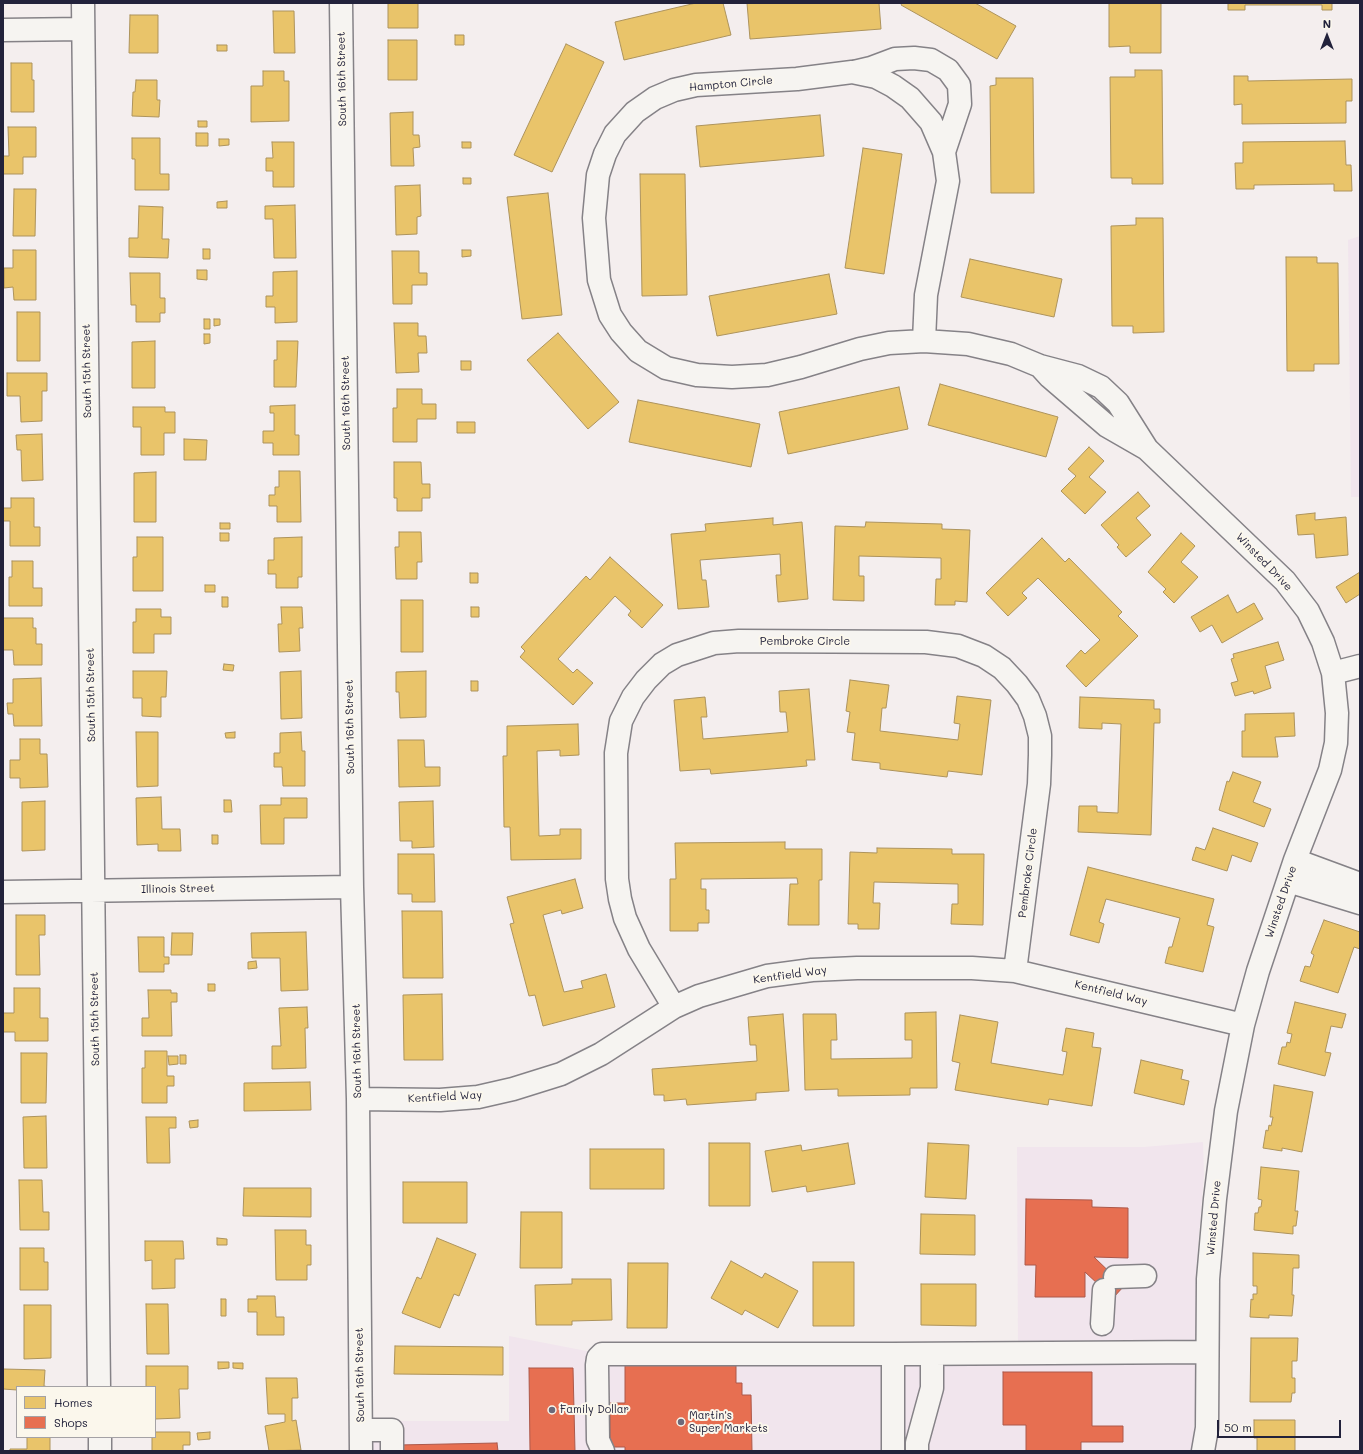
<!DOCTYPE html>
<style>
body{margin:0}
#map{position:relative;width:1363px;height:1454px;overflow:hidden;background:#f4eeee;font-family:Mali,sans-serif}
canvas{display:block}
.frame{position:absolute;inset:0;border:4px solid #22223b;pointer-events:none}
.legend{position:absolute;left:16px;top:1386px;width:140px;height:52px;box-sizing:border-box;background:#fbf7ec;border:1px solid #a4a2a5;margin:0;padding:5px 7px;list-style:none;font-size:12px;color:#22223b}
.legend li{display:flex;align-items:center;gap:8px;height:20px}
.legend b{width:20px;border:1px solid #a4a2a5}
.north{position:absolute;left:1307px;top:16px;width:40px;height:40px;-webkit-text-stroke:3px #fbf7ec;paint-order:stroke;rotate:0deg;font-size:11px;font-weight:700;line-height:16px;text-align:center;color:#22223b}
.north::after{content:'';display:block;margin:auto;width:14px;height:18px;background:#22223b;clip-path:polygon(50% 0,100% 100%,50% 72%,0 100%)}
.scale{position:absolute;left:1217px;top:1420px;width:124px;height:18px;box-sizing:border-box;border:2px solid #22223b;border-top:0;padding-left:5px;font-size:12px;line-height:14px;white-space:nowrap;color:#22223b;-webkit-text-stroke:3px #fbf7ec;paint-order:stroke}
</style>
<div id="map">
<canvas width="1363" height="1454"></canvas>
<div class="frame"></div>
<ul class="legend">
<li><b style="height:11px;background:#e9c46a"></b>Homes</li>
<li><b style="height:11px;background:#e76f51"></b>Shops</li>
</ul>
<div class="north">N</div>
<div class="scale">50 m</div>
</div>
<script>
const g = document.querySelector('canvas').getContext('2d');
g.lineJoin = 'round';
function fill(path, color) { g.fillStyle = color; g.fill(path, 'evenodd'); }
const shape = rows => new Path2D(rows.map(r => 'M' + r).join(''));
function trace(path, color, width, dash) { g.strokeStyle = color; g.lineWidth = width; g.lineCap = dash ? 'butt' : 'round'; g.setLineDash(dash || []); g.stroke(path); }
function drawText(font, color, halo, rows, align = 'center') {
  g.font = font + ' Mali,sans-serif'; g.lineWidth = 4; g.setLineDash([]); g.textBaseline = 'middle'; g.strokeStyle = halo; g.fillStyle = color; for (const [text, x, y, turn = 0] of rows) {
    g.save(); g.translate(x, y); g.rotate((+turn || 0) * Math.PI / 180); g.textAlign = isNaN(turn) ? turn : align; if (halo) g.strokeText(text, 0, 0); g.fillText(text, 0, 0); g.restore();
  }
}
fill(shape([
 [1360,236,1360,497,1351,497,1348,240],
 [1203,1142,1204,1175,1196,1271,1195,1414,1192,1451,370,1451,370,1421,509,1421,509,1336,602,1354,1018,1353,1017,1147,1144,1147]
]), '#f1e5ed');
const homes = shape([
 [388,3,418,3,418,28,388,28,388,3],
 [696,3,723,3,731,35,624,60,615,22,696,3],
 [747,3,879,3,881,29,750,39,747,3],
 [902,3,975,3,1016,26,997,59,901,5,902,3],
 [1109,3,1161,3,1161,53,1130,53,1130,46,1109,47,1109,3],
 [1228,3,1332,3,1332,10,1322,10,1322,5,1245,5,1245,10,1228,10,1228,3],
 [273,11,294,11,295,53,274,53,273,11],
 [130,15,158,15,158,53,129,53,130,15],
 [455,35,464,35,464,45,455,45,455,35],
 [388,40,417,40,417,80,388,80,388,40],
 [566,44,604,62,552,172,514,155,566,44],
 [217,45,227,45,227,51,217,51,217,45],
 [11,63,32,63,32,80,34,80,34,112,11,112,11,63],
 [1135,70,1162,70,1163,184,1132,184,1132,178,1111,178,1110,77,1135,77,1135,70],
 [263,71,284,71,284,81,289,81,289,121,251,122,251,86,263,86,263,71],
 [1234,76,1248,76,1248,81,1352,79,1352,101,1346,101,1346,123,1242,124,1242,104,1234,105,1234,76],
 [996,78,1033,78,1034,193,991,193,990,86,996,85,996,78],
 [136,80,157,80,157,100,160,100,159,117,132,116,133,92,135,92,136,80],
 [413,112,413,135,419,135,420,147,413,148,414,166,391,166,390,113,413,112],
 [820,115,824,156,700,167,696,126,820,115],
 [198,121,207,121,207,127,198,127,198,121],
 [8,127,36,127,36,157,23,157,23,174,3,174,3,156,9,156,8,127],
 [196,133,208,133,208,146,196,146,196,133],
 [132,138,160,138,160,174,169,174,169,190,135,190,135,159,132,159,132,138],
 [219,139,229,139,229,145,219,146,219,139],
 [1345,141,1346,165,1351,165,1352,191,1334,191,1334,184,1254,185,1254,189,1236,189,1235,163,1243,163,1243,142,1345,141],
 [272,142,294,142,294,187,273,187,273,171,266,171,266,158,273,158,272,142],
 [462,142,471,142,471,148,462,148,462,142],
 [863,148,902,154,884,274,845,268,863,148],
 [640,174,685,174,687,295,642,296,640,174],
 [463,178,471,178,471,184,463,184,463,178],
 [420,185,421,216,417,217,417,234,396,235,395,186,420,185],
 [14,189,36,189,35,236,13,236,14,189],
 [548,193,562,315,522,319,507,197,548,193],
 [227,201,227,208,217,208,217,202,227,201],
 [295,205,296,258,274,258,273,219,265,219,265,206,295,205],
 [139,206,163,207,162,239,169,239,168,258,129,257,129,238,138,238,139,206],
 [1136,218,1163,218,1164,332,1133,333,1133,326,1112,326,1111,226,1136,225,1136,218],
 [203,249,210,249,210,259,203,259,203,249],
 [13,250,36,250,36,300,14,300,13,287,4,288,4,268,13,268,13,250],
 [462,250,471,250,471,256,462,257,462,250],
 [392,251,419,251,419,273,427,273,427,285,412,285,412,304,393,304,392,251],
 [1286,257,1317,257,1317,263,1338,263,1339,364,1314,364,1314,371,1287,371,1286,257],
 [970,259,1062,279,1054,317,961,297,970,259],
 [197,270,207,270,207,280,197,279,197,270],
 [297,271,297,322,275,323,275,307,266,307,266,296,273,296,273,272,297,271],
 [130,273,160,273,160,298,165,298,165,313,160,313,160,322,136,322,136,305,131,305,130,273],
 [829,274,837,314,717,336,709,296,829,274],
 [17,312,40,312,40,361,17,361,17,312],
 [204,319,210,319,210,329,204,329,204,319],
 [214,319,220,319,220,325,214,326,214,319],
 [394,323,418,323,418,336,426,336,427,353,418,353,419,372,396,373,394,323],
 [558,333,619,402,588,429,527,360,558,333],
 [204,334,210,334,210,343,204,344,204,334],
 [155,341,155,388,132,388,132,342,155,341],
 [277,341,298,341,296,387,274,387,274,360,277,360,277,341],
 [461,361,471,361,471,370,461,370,461,361],
 [7,373,47,373,47,391,42,391,42,421,21,422,20,396,7,396,7,373],
 [940,384,1058,417,1046,457,928,425,940,384],
 [899,387,908,429,788,454,779,412,899,387],
 [397,389,422,389,422,404,436,404,436,419,417,419,417,442,393,442,393,408,397,408,397,389],
 [638,400,760,424,751,467,629,442,638,400],
 [295,405,295,435,299,435,299,455,273,455,273,443,263,443,263,431,274,431,274,413,270,413,270,406,295,405],
 [133,407,165,407,165,412,175,412,175,433,164,433,164,455,141,455,141,427,133,427,133,407],
 [457,422,475,422,475,433,457,433,457,422],
 [42,434,43,480,22,481,21,450,17,450,16,435,42,434],
 [184,439,207,440,206,460,184,460,184,439],
 [1089,447,1104,461,1089,477,1106,492,1085,514,1061,491,1076,476,1068,469,1089,447],
 [394,462,421,462,422,484,430,484,430,498,422,498,422,511,397,511,397,498,394,498,394,462],
 [279,471,300,471,301,522,277,522,277,506,269,506,269,495,275,495,275,487,279,487,279,471],
 [156,472,156,522,134,522,134,473,156,472],
 [1138,492,1150,506,1136,518,1151,535,1126,557,1117,547,1119,545,1101,525,1138,492],
 [11,498,34,498,34,527,40,527,40,546,10,546,10,521,3,521,3,508,11,508,11,498],
 [1315,513,1315,520,1346,517,1348,555,1316,558,1314,534,1298,535,1296,515,1315,513],
 [773,518,773,525,802,522,808,599,778,602,776,575,781,575,780,554,700,560,702,580,706,580,709,607,678,609,671,534,706,531,705,524,773,518],
 [866,522,942,524,942,529,970,530,967,602,955,601,955,605,935,605,936,579,941,579,941,558,859,556,859,576,864,576,864,601,833,600,835,526,865,527,866,522],
 [220,523,230,523,230,529,220,529,220,523],
 [399,532,421,532,422,562,417,562,417,579,396,579,395,547,399,547,399,532],
 [220,533,229,533,229,541,220,541,220,533],
 [1181,533,1195,546,1181,562,1198,577,1174,603,1163,592,1166,589,1148,572,1181,533],
 [137,537,163,537,163,591,133,591,133,557,137,557,137,537],
 [302,537,302,577,298,577,298,588,276,588,276,574,268,574,268,560,274,560,274,538,302,537],
 [1042,538,1065,562,1069,558,1122,612,1118,616,1138,636,1086,687,1066,666,1081,650,1085,654,1100,640,1038,578,1022,593,1027,598,1008,616,986,593,1042,538],
 [610,557,663,605,642,628,628,615,631,611,615,596,558,659,573,673,577,669,593,683,573,705,520,657,525,651,521,647,586,576,590,580,610,557],
 [12,561,33,561,33,588,42,588,42,606,9,606,9,577,12,577,12,561],
 [1360,572,1360,594,1346,603,1336,587,1360,572],
 [470,573,478,573,478,583,470,583,470,573],
 [205,585,215,585,215,592,205,592,205,585],
 [1228,595,1237,613,1254,603,1263,619,1222,643,1212,625,1200,632,1191,617,1228,595],
 [222,597,228,597,228,607,222,607,222,597],
 [401,600,423,600,423,652,401,652,401,600],
 [281,607,302,607,303,628,299,628,300,651,279,652,278,624,282,624,281,607],
 [471,607,479,607,479,617,471,617,471,607],
 [136,609,161,609,161,617,171,617,171,634,154,634,154,653,133,653,133,622,136,622,136,609],
 [3,618,33,618,33,628,36,628,36,644,42,644,42,665,14,665,13,650,3,650,3,618],
 [1278,642,1284,660,1265,666,1271,688,1254,694,1253,691,1235,696,1231,683,1238,681,1231,659,1234,658,1233,654,1278,642],
 [224,664,234,665,233,671,223,670,224,664],
 [133,671,167,671,166,697,161,697,161,717,142,716,142,698,133,698,133,671],
 [301,671,302,718,281,719,280,672,301,671],
 [426,671,426,717,400,718,399,692,396,692,396,672,426,671],
 [41,678,42,726,14,726,13,714,8,714,7,703,13,703,13,679,41,678],
 [850,680,889,685,886,708,882,708,880,731,958,740,960,724,954,723,957,696,991,700,982,775,948,771,947,777,880,769,880,763,852,760,855,733,847,732,850,712,846,711,850,680],
 [471,681,478,681,478,691,471,691,471,681],
 [809,689,815,760,806,760,807,766,711,774,710,769,680,771,674,700,705,697,707,717,701,717,703,739,788,732,786,712,780,712,779,691,809,689],
 [1080,697,1154,700,1154,709,1160,709,1160,723,1154,723,1151,835,1078,832,1079,806,1097,806,1097,812,1118,813,1121,724,1102,723,1102,729,1079,728,1080,697],
 [1294,713,1295,736,1275,737,1278,757,1242,757,1242,731,1245,731,1245,714,1294,713],
 [578,724,579,755,560,756,560,750,537,751,539,836,560,835,560,829,581,829,581,859,511,860,510,827,504,827,503,756,507,756,507,726,578,724],
 [136,732,158,732,158,786,137,787,136,732],
 [235,732,235,738,226,738,225,733,235,732],
 [301,732,302,751,305,751,305,786,283,786,282,767,274,767,274,753,280,753,280,733,301,732],
 [20,739,40,739,40,754,47,754,48,787,20,788,20,778,10,778,10,760,20,760,20,739],
 [398,740,424,740,425,767,440,767,440,786,399,787,398,740],
 [1233,772,1261,782,1253,802,1271,809,1264,827,1219,810,1227,781,1229,782,1233,772],
 [161,797,162,829,180,829,181,851,158,851,158,844,137,845,136,798,161,797],
 [281,798,307,798,307,818,284,818,284,844,261,844,260,805,281,805,281,798],
 [224,800,231,800,232,812,224,812,224,800],
 [45,801,45,850,22,851,22,802,45,801],
 [433,801,434,847,412,848,412,841,400,841,399,802,433,801],
 [1213,828,1258,843,1251,862,1232,855,1227,871,1192,860,1196,847,1205,850,1213,828],
 [212,835,218,835,218,844,212,844,212,835],
 [785,842,785,849,822,849,822,880,819,880,819,925,788,925,790,884,798,884,797,878,701,879,701,889,706,889,706,910,709,910,709,923,698,923,698,931,670,931,670,879,676,879,675,843,785,842],
 [877,848,952,849,952,854,984,854,983,925,951,924,952,904,958,904,958,884,874,882,873,903,880,903,879,929,858,929,858,924,848,924,850,852,877,853,877,848],
 [398,854,434,854,435,902,412,902,412,894,398,894,398,854],
 [1088,867,1214,899,1207,925,1214,927,1203,972,1165,963,1169,947,1172,947,1180,918,1106,899,1099,922,1104,924,1099,943,1070,935,1088,867],
 [575,879,583,908,562,914,561,910,543,915,564,992,583,988,581,981,606,974,615,1007,543,1026,535,995,529,996,510,924,514,923,507,897,575,879],
 [402,911,442,911,443,978,403,978,402,911],
 [16,915,45,915,45,935,39,935,40,975,16,975,16,915],
 [1324,920,1360,932,1360,949,1354,947,1338,993,1300,981,1305,966,1310,967,1314,955,1311,953,1324,920],
 [306,932,308,990,281,991,280,958,252,958,251,933,306,932],
 [172,933,193,933,192,955,171,955,172,933],
 [138,937,164,937,164,957,169,957,169,964,164,964,164,972,139,972,138,937],
 [256,961,257,968,248,969,248,962,256,961],
 [208,984,215,984,215,991,208,991,208,984],
 [14,988,40,988,40,1018,48,1018,48,1041,15,1041,15,1032,3,1032,3,1013,14,1013,14,988],
 [148,990,171,990,171,993,177,993,177,1002,171,1002,172,1036,142,1036,142,1018,149,1018,148,990],
 [442,994,443,1060,404,1060,403,995,442,994],
 [1295,1002,1346,1014,1342,1028,1331,1026,1325,1052,1331,1053,1325,1076,1278,1064,1282,1047,1286,1047,1287,1042,1290,1043,1292,1034,1287,1033,1295,1002],
 [307,1007,308,1028,305,1028,306,1068,272,1069,272,1046,281,1046,279,1008,307,1007],
 [936,1012,937,1088,910,1088,910,1095,838,1096,838,1089,805,1090,803,1014,836,1014,837,1040,831,1040,831,1059,912,1058,912,1040,905,1040,905,1013,936,1012],
 [783,1014,789,1091,756,1093,756,1100,687,1105,686,1099,664,1101,664,1095,654,1095,652,1069,757,1061,756,1045,750,1045,748,1017,783,1014],
 [960,1015,998,1022,991,1063,1063,1075,1067,1052,1062,1051,1066,1028,1094,1033,1092,1047,1101,1048,1092,1106,1049,1099,1048,1105,955,1090,960,1063,952,1061,960,1015],
 [145,1051,167,1051,167,1076,174,1076,174,1086,167,1086,167,1103,142,1103,142,1068,145,1068,145,1051],
 [21,1053,47,1053,46,1103,21,1103,21,1053],
 [180,1055,186,1055,186,1064,180,1064,180,1055],
 [168,1056,178,1056,178,1064,169,1065,168,1056],
 [1141,1060,1183,1070,1181,1079,1189,1081,1184,1105,1134,1093,1141,1060],
 [310,1082,311,1110,244,1111,244,1083,310,1082],
 [1274,1085,1313,1092,1302,1152,1282,1148,1282,1151,1263,1148,1266,1130,1268,1131,1269,1125,1271,1126,1273,1117,1270,1117,1274,1085],
 [46,1116,47,1168,24,1168,23,1117,46,1116],
 [146,1117,176,1117,176,1128,169,1128,170,1163,147,1163,146,1117],
 [198,1120,198,1127,190,1128,189,1121,198,1120],
 [709,1143,750,1143,750,1206,709,1206,709,1143],
 [848,1143,855,1184,807,1192,806,1186,772,1192,765,1151,801,1145,802,1151,848,1143],
 [928,1143,969,1145,966,1199,925,1197,928,1143],
 [590,1149,664,1149,664,1189,590,1189,590,1149],
 [1261,1167,1299,1171,1295,1211,1298,1211,1296,1226,1293,1226,1293,1234,1254,1230,1255,1213,1258,1213,1259,1207,1261,1207,1262,1200,1258,1199,1261,1167],
 [19,1180,42,1180,43,1212,49,1212,49,1230,20,1230,19,1180],
 [403,1182,467,1182,467,1223,403,1223,403,1182],
 [244,1188,311,1188,311,1217,243,1216,244,1188],
 [521,1212,562,1212,562,1268,520,1268,521,1212],
 [921,1214,975,1215,975,1255,920,1254,921,1214],
 [275,1230,306,1230,306,1245,311,1245,311,1265,307,1265,307,1280,276,1280,275,1230],
 [217,1238,227,1239,227,1245,217,1245,217,1238],
 [437,1238,476,1254,459,1296,454,1294,440,1328,402,1313,417,1277,421,1279,437,1238],
 [145,1241,183,1241,184,1259,175,1259,175,1288,152,1289,152,1260,145,1261,145,1241],
 [20,1248,44,1248,44,1262,48,1262,48,1290,20,1290,20,1248],
 [1253,1253,1299,1255,1299,1268,1293,1268,1292,1295,1294,1295,1292,1316,1269,1315,1269,1318,1250,1317,1251,1299,1253,1300,1253,1294,1257,1294,1257,1286,1253,1286,1253,1253],
 [731,1261,762,1278,765,1273,798,1291,778,1328,745,1310,742,1315,711,1298,731,1261],
 [813,1262,854,1262,854,1326,813,1326,813,1262],
 [628,1263,668,1263,667,1328,627,1328,628,1263],
 [572,1279,611,1279,612,1320,572,1321,572,1325,536,1325,535,1285,572,1284,572,1279],
 [921,1284,976,1284,976,1326,921,1325,921,1284],
 [257,1296,275,1296,276,1317,284,1317,284,1335,257,1335,257,1312,248,1312,248,1299,257,1299,257,1296],
 [221,1299,226,1299,226,1316,221,1316,221,1299],
 [146,1304,168,1304,169,1354,147,1354,146,1304],
 [24,1305,51,1305,51,1358,24,1359,24,1305],
 [1251,1338,1298,1338,1297,1361,1292,1361,1292,1378,1295,1378,1295,1393,1292,1393,1291,1402,1250,1402,1251,1338],
 [395,1346,503,1347,503,1375,394,1374,395,1346],
 [218,1362,229,1362,229,1368,218,1369,218,1362],
 [233,1363,243,1363,243,1369,233,1368,233,1363],
 [146,1366,188,1366,188,1389,179,1389,180,1418,155,1419,155,1387,146,1387,146,1366],
 [3,1369,45,1370,44,1386,49,1387,17,1387,17,1390,3,1389,3,1369],
 [266,1378,297,1378,298,1398,292,1398,292,1421,296,1420,301,1450,269,1451,265,1426,285,1422,285,1414,268,1414,266,1378],
 [1254,1420,1295,1420,1295,1451,1257,1451,1257,1438,1254,1438,1254,1420],
 [155,1432,190,1432,190,1445,183,1445,183,1451,152,1451,152,1437,155,1437,155,1432],
 [210,1432,210,1439,198,1440,197,1433,210,1432],
 [27,1437,50,1437,50,1451,10,1451,10,1449,27,1449,27,1437]
]);
fill(homes, '#e9c46a');
trace(homes, '#ad935c', 1);
const shops = shape([
 [1026,1199,1092,1200,1092,1207,1128,1208,1128,1258,1094,1257,1124,1286,1113,1298,1085,1272,1085,1297,1035,1297,1036,1265,1025,1265,1026,1199],
 [736,1358,736,1383,742,1383,742,1395,751,1395,752,1451,625,1451,625,1447,610,1447,610,1403,625,1403,625,1359,736,1358],
 [529,1368,573,1368,575,1451,530,1451,529,1368],
 [1003,1372,1092,1372,1092,1426,1123,1426,1123,1442,1081,1442,1081,1451,1026,1451,1026,1425,1003,1425,1003,1372],
 [497,1443,498,1451,398,1451,398,1445,497,1443]
]);
fill(shops, '#e76f51');
trace(shops, '#ac584a', 1);
const minor = shape([
 [83,3,99,1387],
 [341,3,352,887,358,1099,361,1451],
 [3,30,83,29],
 [854,72,871,68,895,59,914,58,931,60,948,70,959,85,960,104,944,152,948,181,926,295,924,341],
 [944,152,931,122,910,98,893,86,876,77,852,72,797,79,696,85,674,90,655,98,635,112,615,134,605,154,598,175,594,218,599,280,610,315,621,332,638,351,666,368,697,375,732,377,767,375,801,367,860,349,889,343,924,341,968,344,1011,354,1040,366,1078,376,1101,387,1118,403,1147,449],
 [1040,366,1050,377,1107,426,1147,449,1285,581,1308,611,1323,642,1333,673,1337,713,1336,743,1330,770,1295,860,1258,971,1243,1025,1226,1111,1215,1199,1208,1279,1207,1428,1203,1451],
 [1333,673,1360,666],
 [1295,860,1360,884],
 [1288,881,1360,903],
 [3,892,352,887],
 [674,1007,639,949,625,918,620,899,617,879,616,753,621,721,633,697,646,680,662,664,677,655,714,643,739,641,926,642,958,646,984,656,1002,668,1017,684,1028,699,1035,716,1040,736,1040,755,1039,784,1015,971],
 [358,1099,440,1100,478,1097,513,1089,561,1074,601,1054,674,1007,699,996,767,976,812,970,857,968,972,968,1015,971,1243,1025],
 [1115,1277,1145,1276],
 [1102,1324,1104,1290],
 [361,1430,392,1430,392,1451],
 [100,1437,100,1451],
 [603,1451,598,1440,597,1365,598,1358,602,1354,893,1354],
 [893,1451,893,1354,1207,1352],
 [917,1451,917,1443,932,1388,932,1354]
]);
trace(minor, '#858287', 25);
trace(minor, '#f6f4f1', 22);
for (const [x, y, r, color] of [
 [552,1410,4,"#6c697a"],
 [681,1422,4,"#6c697a"]
]) { const dot = new Path2D(); dot.arc(x, y, r, 0, 2 * Math.PI); g.fillStyle = color; g.fill(dot); trace(dot, '#fbf7ec', 1.5); }
drawText('11px', '#22223b', '#fbf7ec', [
 ["South 16th Street",342,79,-91],
 ["Hampton Circle",731,84,-5],
 ["South 15th Street",87,371,-91],
 ["South 16th Street",346,403,-91],
 ["Winsted Drive",1264,562,46],
 ["Pembroke Circle",805,642],
 ["South 15th Street",91,695,-91],
 ["South 16th Street",350,727,-91],
 ["Pembroke Circle",1028,873,-83],
 ["Illinois Street",178,889,-1],
 ["Winsted Drive",1281,902,-71],
 ["Kentfield Way",790,975,-8],
 ["Kentfield Way",1111,993,14],
 ["South 15th Street",95,1019,-91],
 ["South 16th Street",357,1051,-91],
 ["Kentfield Way",445,1097,-3],
 ["Winsted Drive",1214,1218,-85],
 ["South 16th Street",360,1375,-91]
]);
drawText('11px', '#22223b', '#fbf7ec', [
 ["Family Dollar",560,1410],
 ["Martin's",689,1416],
 ["Super Markets",689,1429]
], 'left');
</script>
